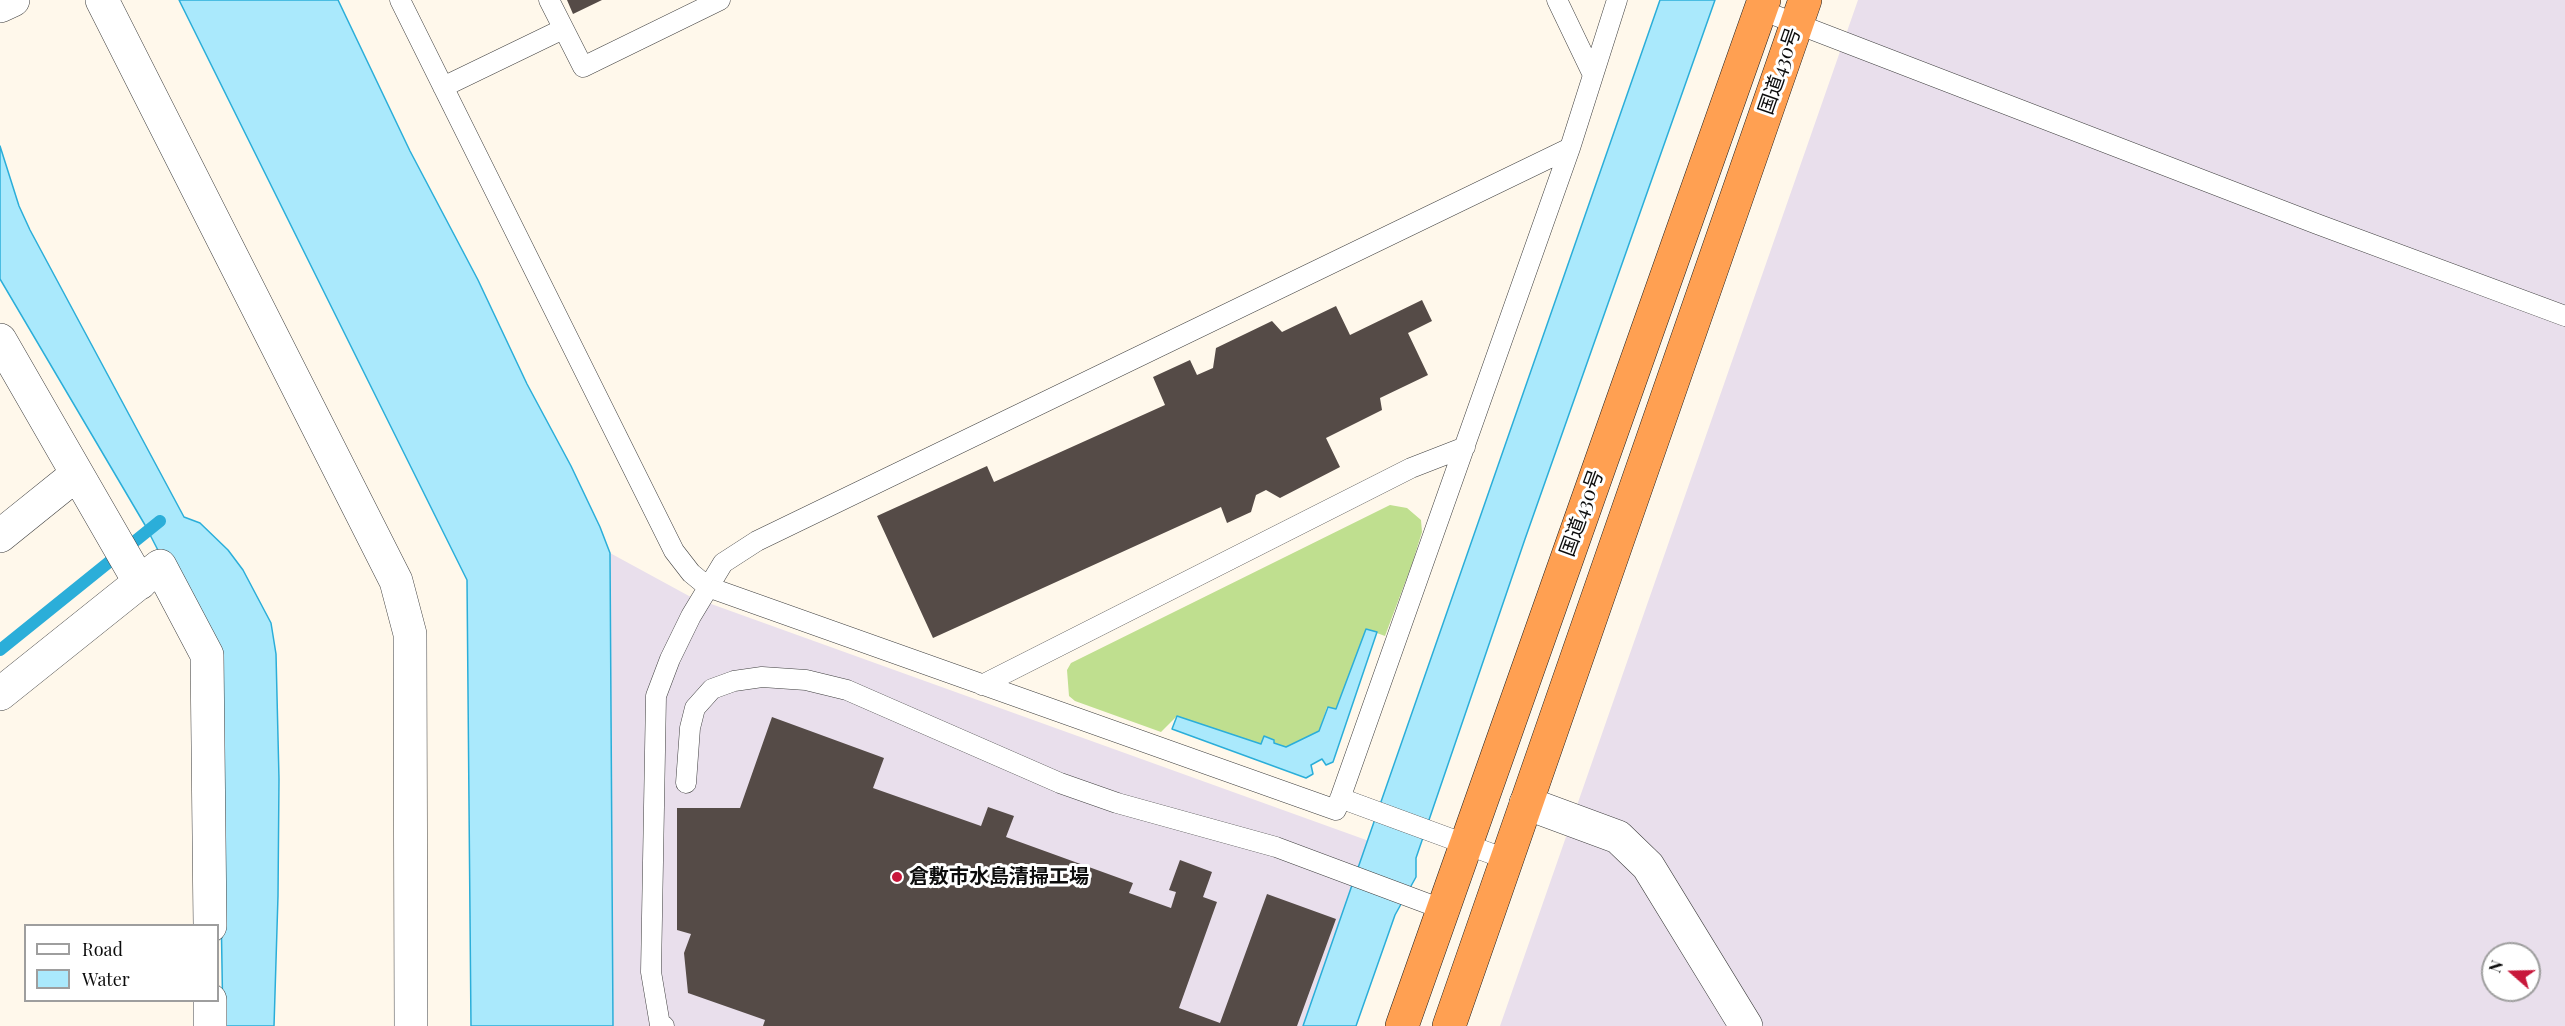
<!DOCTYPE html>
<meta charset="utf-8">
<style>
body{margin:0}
#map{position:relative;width:2565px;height:1026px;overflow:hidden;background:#fff8eb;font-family:"Playfair Display",serif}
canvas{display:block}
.legend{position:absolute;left:24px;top:924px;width:195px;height:78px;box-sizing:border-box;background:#fff;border:2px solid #9e9e9e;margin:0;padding:8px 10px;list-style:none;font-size:18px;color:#0c0c0c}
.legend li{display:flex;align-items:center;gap:12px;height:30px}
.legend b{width:30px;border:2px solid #9e9e9e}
.north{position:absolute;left:2481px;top:942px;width:60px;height:60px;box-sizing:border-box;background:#fff;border:2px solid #9e9e9e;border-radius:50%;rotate:290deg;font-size:16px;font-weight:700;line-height:24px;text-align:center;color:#0c0c0c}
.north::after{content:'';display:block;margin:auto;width:21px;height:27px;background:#c8183b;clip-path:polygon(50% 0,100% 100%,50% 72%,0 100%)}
</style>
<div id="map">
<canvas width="2565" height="1026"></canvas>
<ul class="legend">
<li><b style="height:8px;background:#fff"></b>Road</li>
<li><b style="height:16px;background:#aae9fc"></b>Water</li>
</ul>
<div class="north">N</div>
</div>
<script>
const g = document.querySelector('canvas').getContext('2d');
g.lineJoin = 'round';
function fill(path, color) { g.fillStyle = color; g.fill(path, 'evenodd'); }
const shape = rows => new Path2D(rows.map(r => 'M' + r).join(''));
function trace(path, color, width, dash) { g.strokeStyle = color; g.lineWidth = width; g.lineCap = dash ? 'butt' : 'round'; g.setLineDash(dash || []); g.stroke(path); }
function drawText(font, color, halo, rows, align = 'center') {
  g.font = font + ' "Playfair Display","Noto Sans JP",serif'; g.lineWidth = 6; g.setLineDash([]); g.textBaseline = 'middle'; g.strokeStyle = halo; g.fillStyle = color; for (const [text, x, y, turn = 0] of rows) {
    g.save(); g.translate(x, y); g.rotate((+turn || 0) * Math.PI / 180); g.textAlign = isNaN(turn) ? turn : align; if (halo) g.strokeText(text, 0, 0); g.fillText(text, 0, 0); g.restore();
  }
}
fill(shape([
 [1858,0,2565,0,2565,1026,1500,1026],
 [2493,954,2529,954,2529,990,2493,990],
 [610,553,689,596,1369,841,1304,1026,613,1026]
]), '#e9dfec');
fill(shape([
 [1390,505,1407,508,1421,520,1422,532,1412,564,1385,636,1366,629,1336,709,1327,707,1319,731,1286,747,1274,743,1264,736,1261,744,1177,716,1161,732,1075,701,1069,696,1067,670,1071,663]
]), '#bfdf8f');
const water = shape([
 [179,0,338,0,410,151,478,280,527,384,571,466,600,527,610,553,613,1026,471,1026,467,580,179,0],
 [1660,0,1715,0,1525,539,1416,858,1416,877,1395,915,1356,1026,1303,1026,1660,0],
 [0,146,19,206,30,230,184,517,200,523,228,550,243,570,271,623,276,654,279,779,278,896,274,1026,223,1026,217,665,145,525,0,279,0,146],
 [1366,629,1377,632,1333,762,1326,765,1322,759,1311,765,1313,774,1306,778,1172,729,1177,716,1261,744,1264,736,1274,740,1274,743,1286,747,1319,731,1328,707,1336,709,1366,629]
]);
fill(water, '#aae9fc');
trace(water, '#2baed9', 1.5);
trace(shape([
 [0,650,160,521]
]), '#2baed9', 12);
fill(shape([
 [567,0,602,0,573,14],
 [1422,300,1432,321,1408,333,1428,375,1380,398,1382,410,1326,438,1340,467,1280,498,1266,490,1256,495,1251,512,1227,523,1221,507,933,638,877,516,987,466,994,482,1165,405,1153,377,1190,360,1197,375,1213,368,1216,348,1272,321,1282,332,1336,306,1350,335],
 [772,717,884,758,873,788,981,826,988,807,1014,816,1006,837,1133,883,1129,893,1171,908,1176,892,1169,890,1180,860,1212,872,1203,897,1217,902,1179,1008,1220,1023,1267,894,1336,919,1297,1026,763,1026,765,1020,688,993,684,953,691,934,677,930,677,808,740,808]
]), '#554b47');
const service = shape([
 [400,0,674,551,691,573,708,587,1336,810,1570,148,1617,0],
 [549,0,583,67,720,0],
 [1557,0,1593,75],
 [1761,10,2317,224,2565,316],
 [443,87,563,29],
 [982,685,1411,468,1465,447],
 [686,783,690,728,695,708,712,689,734,681,762,677,806,680,847,690,1060,783,1117,803,1276,847,1442,909],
 [1340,798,1506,859],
 [664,1026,660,1025,651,972,656,696,670,659,691,616,723,563,757,541,1570,148]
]);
const minor = shape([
 [0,6,13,0],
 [0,340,140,583],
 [0,536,77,474],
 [0,694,160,566,207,655,210,926],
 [1526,803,1618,837,1648,866,1746,1026],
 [210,1000,210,1026]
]);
const tertiary = shape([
 [102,0,396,581,410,634,411,1026]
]);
const trunk = shape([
 [1402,1026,1764,0],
 [1449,1026,1805,0]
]);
trace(service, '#3f3f3f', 21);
trace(minor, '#3f3f3f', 34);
trace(tertiary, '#3f3f3f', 34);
trace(trunk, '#1d1d1d', 34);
trace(service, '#fff', 20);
trace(minor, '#fff', 33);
trace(tertiary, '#fff', 33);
trace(trunk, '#ffa052', 33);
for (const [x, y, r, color] of [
 [897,877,6,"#c8183b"]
]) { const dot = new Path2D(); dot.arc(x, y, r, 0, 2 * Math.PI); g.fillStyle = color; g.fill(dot); trace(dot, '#fff', 2); }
drawText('20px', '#0c0c0c', '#fff', [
 ["国道430号",1780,71,-71],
 ["国道430号",1582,513,-70]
]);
drawText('bold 20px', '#0c0c0c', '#fff', [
 ["倉敷市水島清掃工場",909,877]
], 'left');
</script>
